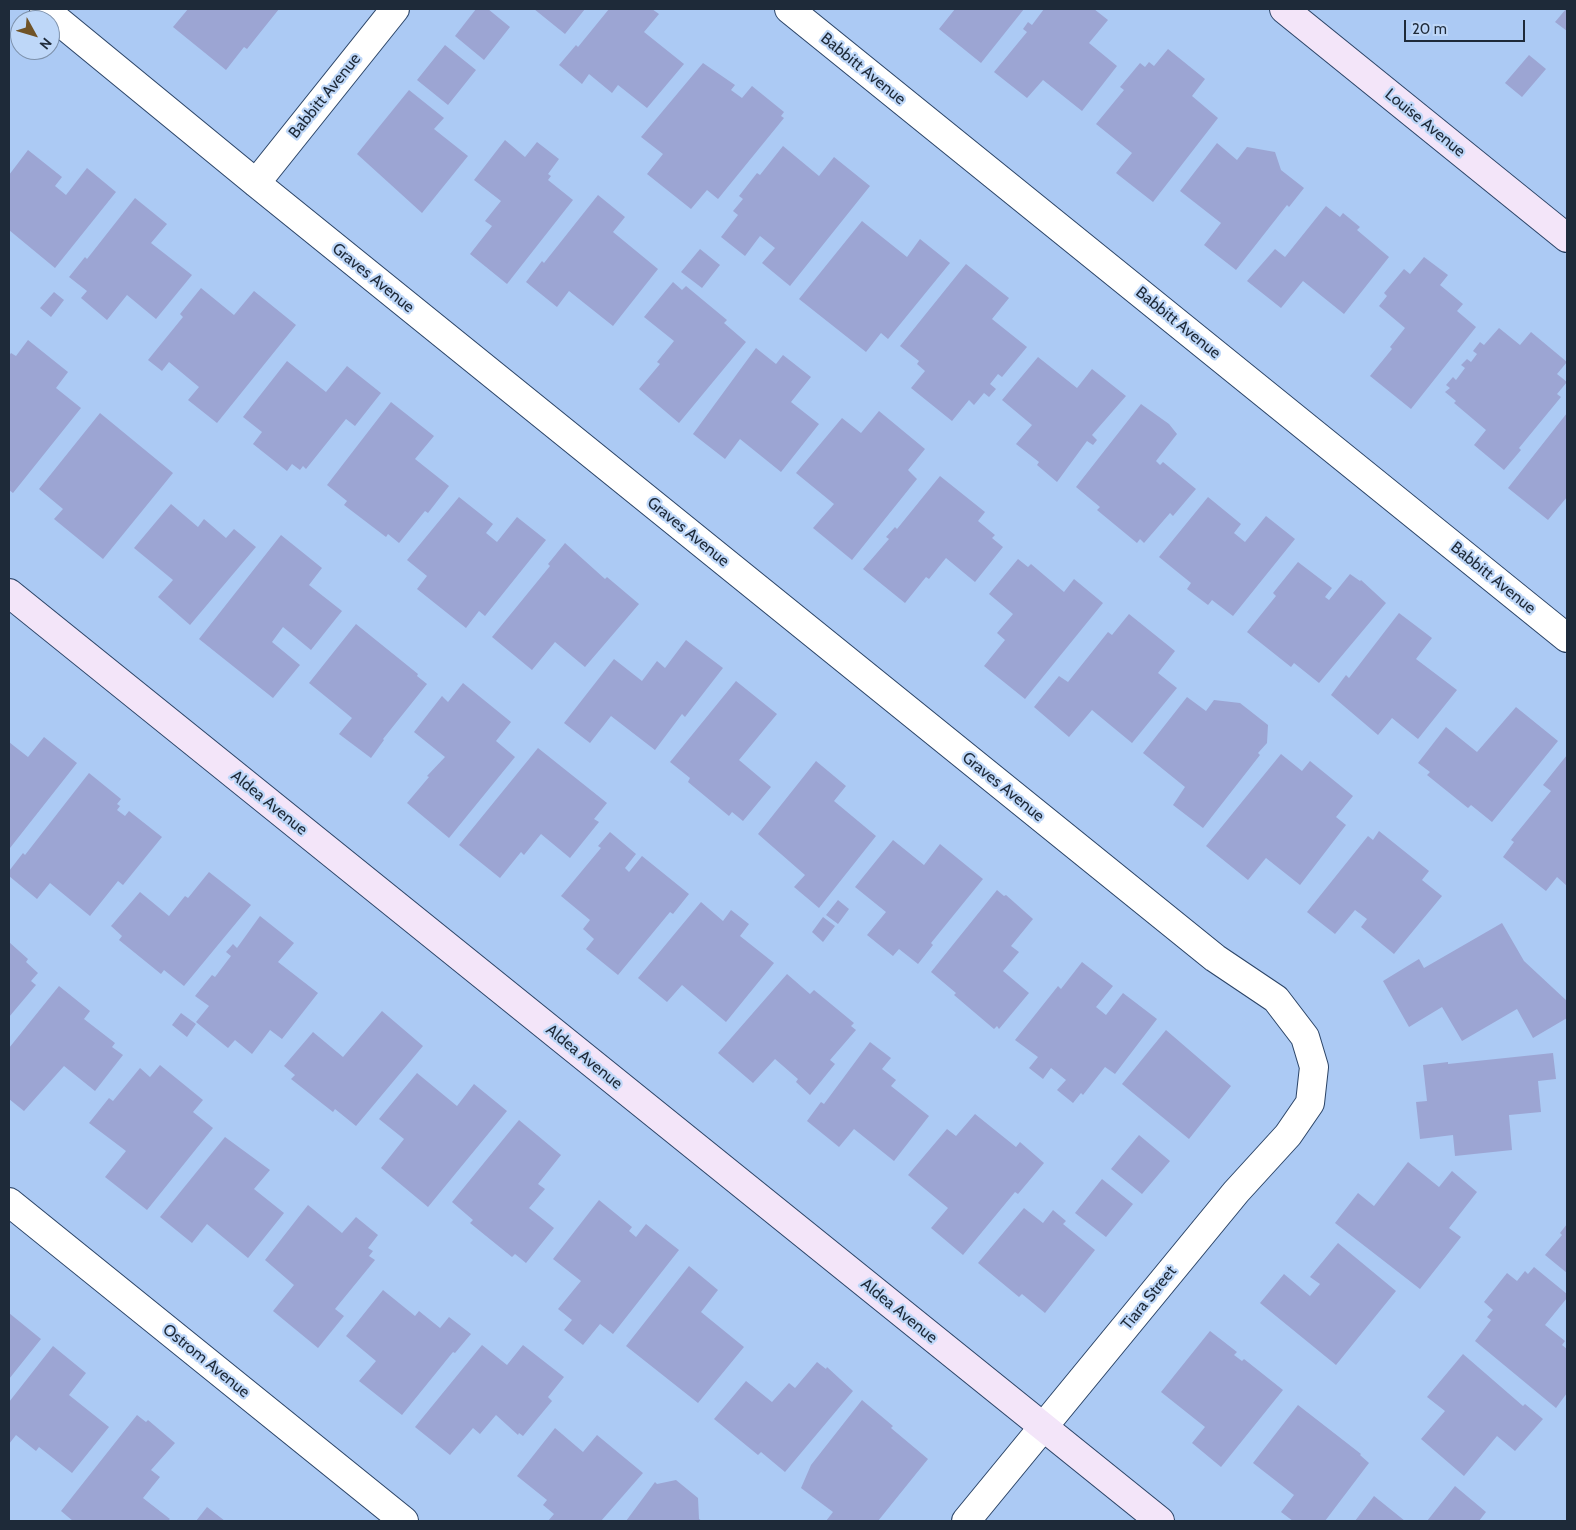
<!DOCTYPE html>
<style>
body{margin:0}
#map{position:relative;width:1576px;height:1530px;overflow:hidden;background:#accaf4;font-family:Cabin,sans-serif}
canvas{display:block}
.frame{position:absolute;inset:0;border:10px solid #1e2a39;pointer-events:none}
.north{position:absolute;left:10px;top:10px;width:50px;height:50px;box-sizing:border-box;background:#bed7f8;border:1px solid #7e92ac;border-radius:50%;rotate:129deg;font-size:14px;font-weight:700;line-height:20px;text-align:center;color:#1e2a39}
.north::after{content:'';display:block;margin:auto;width:18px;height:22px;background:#705327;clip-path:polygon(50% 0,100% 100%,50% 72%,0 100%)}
.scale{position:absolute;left:1404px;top:20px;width:121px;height:22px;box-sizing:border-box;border:2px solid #1e2a39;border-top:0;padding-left:6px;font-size:15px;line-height:18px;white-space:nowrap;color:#1e2a39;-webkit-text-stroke:4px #bed7f8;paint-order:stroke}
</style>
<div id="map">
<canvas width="1576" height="1530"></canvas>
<div class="frame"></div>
<div class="north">N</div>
<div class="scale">20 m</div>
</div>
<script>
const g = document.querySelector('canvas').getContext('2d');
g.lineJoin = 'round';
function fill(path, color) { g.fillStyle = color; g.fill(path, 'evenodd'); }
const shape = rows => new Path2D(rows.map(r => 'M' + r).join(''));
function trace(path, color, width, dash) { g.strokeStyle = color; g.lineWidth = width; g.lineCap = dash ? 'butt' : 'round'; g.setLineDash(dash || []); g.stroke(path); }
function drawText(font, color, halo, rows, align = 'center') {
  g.font = font + ' Cabin,sans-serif'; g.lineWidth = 4.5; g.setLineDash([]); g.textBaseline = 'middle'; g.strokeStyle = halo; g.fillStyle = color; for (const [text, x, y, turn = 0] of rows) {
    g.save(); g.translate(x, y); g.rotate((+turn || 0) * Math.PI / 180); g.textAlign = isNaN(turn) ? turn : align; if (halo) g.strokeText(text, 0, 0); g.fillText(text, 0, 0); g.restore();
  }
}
fill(shape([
 [188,9,279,9,247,49,244,47,226,70,173,27],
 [476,9,488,9,510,27,484,60,455,36],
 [534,9,585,9,565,34],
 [609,9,652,9,659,14,644,32,684,64,647,108,618,85,612,93,589,74,582,84,559,65,576,45,578,47],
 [955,9,1024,9,981,63,939,29],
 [1044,9,1094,9,1108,20,1089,43,1117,66,1082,111,1043,80,1027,98,994,72,1027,32,1023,29,1028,22,1032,25],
 [1566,9,1567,9,1567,31,1555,22],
 [445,45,476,70,448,105,417,80],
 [1168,49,1205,79,1192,96,1218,118,1153,202,1116,173,1132,153,1096,124,1124,90,1120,87,1140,63,1145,67,1149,62,1154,66],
 [1529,55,1546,69,1522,97,1505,83],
 [703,63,735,85,731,90,742,98,752,86,784,112,781,116,784,118,718,199,707,190,691,209,647,174,663,154,641,137],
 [409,90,444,118,434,129,468,156,422,213,357,154],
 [505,140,525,157,537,142,559,159,548,174,551,176,548,180,573,200,507,284,470,254,492,226,485,221,501,201,474,180],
 [1217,143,1237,160,1247,147,1275,152,1281,170,1304,188,1289,207,1287,205,1236,270,1204,245,1221,223,1180,191],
 [783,146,819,176,834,157,870,186,790,286,762,263,775,248,760,236,745,256,721,237,738,215,733,211,743,199,739,196,757,173,760,175],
 [28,150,62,177,55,186,66,195,87,168,116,192,55,268,9,230,9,175],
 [598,195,625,217,613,232,658,269,613,326,569,291,557,307,526,282,542,261,544,263],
 [135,198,167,224,151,243,192,275,156,319,127,295,107,320,81,298,87,291,69,277,85,257,87,259],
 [1326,206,1340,217,1343,213,1360,227,1357,230,1389,257,1344,314,1303,281,1281,308,1247,281,1275,249,1285,257],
 [862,221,907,257,920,239,950,263,888,339,881,333,866,352,799,299],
 [700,249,720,265,702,288,681,272],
 [1424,257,1448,275,1440,285,1463,304,1457,311,1476,327,1411,409,1370,376,1392,349,1390,347,1405,328,1379,306,1387,296,1384,293,1404,269,1410,274],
 [966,264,1009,298,992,319,1027,347,1002,377,998,374,990,384,996,389,989,397,984,393,974,405,969,400,952,421,911,388,925,371,917,364,919,361,900,346],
 [673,282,682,290,686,286,727,320,724,323,746,342,679,423,639,389,660,364,657,362,674,341,644,317],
 [201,288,234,315,254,291,296,325,217,423,188,400,199,387,169,362,162,371,148,360,183,317,180,314],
 [54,292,64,300,51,317,40,308],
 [1499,328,1520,345,1531,332,1567,362,1557,374,1567,382,1557,394,1561,397,1519,448,1521,450,1504,470,1474,445,1486,430,1454,403,1456,401,1445,392,1450,388,1446,385,1453,377,1456,380,1465,368,1461,365,1467,359,1471,362,1477,354,1473,351,1480,342,1484,345],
 [28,340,68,372,56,388,81,408,13,493,9,490,9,356,11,353,16,356],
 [756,348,776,364,783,355,811,377,791,402,819,424,781,472,740,439,725,459,693,434],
 [1038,357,1077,388,1092,369,1126,396,1092,435,1097,440,1093,445,1087,441,1057,482,1037,465,1039,462,1016,444,1032,425,1002,400],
 [287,361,326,392,347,366,381,393,355,426,346,419,306,469,303,466,300,470,292,464,287,471,253,444,262,432,243,417],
 [391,402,434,436,415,459,449,486,428,513,425,511,399,543,388,534,386,537,344,505,347,501,327,485],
 [1141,404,1169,424,1177,434,1156,461,1160,465,1163,462,1196,489,1173,516,1170,513,1144,543,1140,539,1137,543,1097,510,1100,507,1076,487],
 [879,411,925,449,908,470,917,479,852,560,813,528,834,504,796,473,842,418,861,433],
 [100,413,173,473,103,559,54,519,63,509,39,489],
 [1567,413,1567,497,1548,520,1508,488],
 [940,476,985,512,978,521,995,535,992,538,1003,547,975,582,946,558,929,579,926,577,905,603,863,569,889,539,886,537,895,527,897,529],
 [459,497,493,524,486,533,497,542,517,517,546,540,485,616,479,611,466,628,417,589,427,576,407,560],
 [1208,497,1241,524,1234,533,1245,542,1266,516,1295,539,1233,616,1212,600,1208,605,1187,589,1191,583,1159,557],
 [171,504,198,527,204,519,226,538,234,529,256,547,190,625,158,597,173,580,134,548],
 [281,535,322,568,309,585,342,611,311,650,283,627,272,642,300,665,273,698,199,639],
 [565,543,605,579,607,577,639,604,585,667,555,642,532,670,492,637,550,566,548,564],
 [1018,559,1028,567,1031,564,1064,592,1074,579,1103,603,1025,699,984,666,1005,640,997,633,1013,614,989,594],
 [1298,562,1332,588,1325,597,1329,600,1350,574,1360,581,1361,580,1386,603,1319,683,1294,663,1291,667,1247,632,1276,596,1273,593],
 [1399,613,1432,638,1416,659,1457,690,1418,739,1392,718,1378,735,1331,695,1346,675,1349,678],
 [1129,614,1175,651,1158,673,1177,688,1132,743,1092,710,1069,737,1034,707,1059,676,1068,682,1108,632,1112,635],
 [356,624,418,674,417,676,427,684,383,739,384,740,371,758,339,734,352,718,309,683],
 [686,640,723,668,685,717,682,714,655,750,611,716,590,743,564,723,614,659,642,681,657,661,665,668],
 [736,681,777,714,739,760,771,787,743,821,732,812,729,816,688,782,690,778,670,762],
 [463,683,511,722,496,741,515,757,449,838,407,803,429,777,427,776,445,757,414,732,442,696,448,702],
 [1187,697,1206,711,1214,700,1240,703,1268,725,1267,743,1258,753,1260,755,1203,828,1173,805,1185,787,1143,753],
 [1516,707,1558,741,1492,822,1471,805,1468,808,1427,775,1430,772,1418,763,1446,727,1477,752],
 [44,737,77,763,10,848,9,742,28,757],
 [538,748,607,803,594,819,599,822,570,858,541,834,524,855,521,852,500,878,459,845],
 [1281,754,1302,771,1310,761,1353,796,1336,817,1346,825,1300,885,1266,858,1248,880,1206,846],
 [1567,755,1567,886,1557,877,1546,891,1503,857,1514,842,1511,840,1551,791,1543,785],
 [816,761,846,786,834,801,876,836,819,908,794,887,805,875,758,834],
 [89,773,121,799,117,804,120,806,117,810,125,816,129,811,162,837,123,885,118,881,90,916,50,883,37,899,9,876,9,871,23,853,25,855],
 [1379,831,1429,871,1422,880,1442,896,1394,954,1361,927,1367,919,1355,910,1335,934,1307,912,1368,836,1373,840],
 [610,832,636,854,625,868,629,872,642,856,689,894,673,914,670,912,618,975,586,949,594,939,583,929,590,920,561,896,601,848,598,846],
 [893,840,924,865,940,844,983,879,931,943,933,945,918,964,899,949,893,956,867,935,886,912,855,887],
 [209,872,251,905,184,986,164,970,161,974,119,940,122,936,111,926,140,892,169,916,185,896,188,898],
 [997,890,1004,896,1006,895,1033,919,1011,946,1019,952,1003,971,1029,993,999,1029,997,1026,994,1029,954,995,956,993,931,972],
 [838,900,849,909,838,924,826,915],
 [701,902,723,921,731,910,749,924,740,936,774,963,726,1022,682,985,667,1002,638,978],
 [260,916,294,943,278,962,318,993,282,1039,270,1030,252,1054,235,1040,228,1048,196,1022,209,1006,195,996,212,975,215,977,231,956,226,952,233,944,237,948],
 [823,917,835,926,823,942,812,932],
 [1502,923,1524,961,1567,1001,1567,1018,1533,1038,1517,1009,1462,1041,1442,1007,1409,1027,1383,981,1419,959,1424,968],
 [9,942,28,959,26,962,38,973,31,981,36,985,9,1017],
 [1082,962,1113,986,1096,1007,1106,1015,1123,993,1157,1019,1115,1074,1105,1067,1083,1095,1081,1093,1073,1103,1057,1090,1066,1080,1051,1068,1043,1079,1029,1068,1038,1057,1015,1040,1058,986,1061,989],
 [787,974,810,994,814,990,854,1023,851,1026,856,1030,830,1060,835,1064,810,1095,796,1082,798,1079,775,1059,753,1083,718,1053],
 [59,986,90,1011,84,1019,115,1043,112,1047,123,1055,95,1091,64,1066,24,1111,9,1099,9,1048],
 [382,1011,423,1046,356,1126,335,1109,333,1112,291,1079,295,1075,284,1066,313,1032,343,1057],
 [181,1013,196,1024,187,1037,172,1025],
 [1166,1030,1231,1086,1189,1139,1122,1084],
 [870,1042,891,1058,882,1069,896,1080,891,1086,929,1116,894,1161,854,1129,839,1147,807,1121,821,1102,824,1104],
 [1553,1053,1556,1079,1538,1081,1541,1112,1509,1115,1512,1150,1455,1156,1453,1135,1420,1139,1416,1102,1427,1101,1423,1065,1448,1062,1448,1064],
 [160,1065,203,1100,193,1112,213,1128,147,1210,105,1177,126,1151,89,1123,109,1098,113,1101,140,1068,150,1077],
 [417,1073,457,1106,474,1084,507,1111,428,1207,381,1168,404,1139,379,1119],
 [975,1114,1016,1147,1020,1142,1044,1163,1018,1194,1015,1192,963,1255,931,1228,948,1208,908,1175,947,1129,956,1136],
 [519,1120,561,1155,538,1184,545,1189,529,1208,554,1228,526,1263,515,1254,512,1257,470,1223,473,1220,452,1202],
 [1139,1135,1170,1161,1142,1194,1111,1169],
 [225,1137,270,1170,254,1189,284,1213,248,1258,207,1224,192,1243,160,1217],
 [1408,1162,1439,1187,1452,1171,1477,1192,1449,1228,1461,1237,1420,1289,1335,1223,1358,1193,1374,1206],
 [1102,1179,1133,1204,1106,1237,1075,1213],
 [599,1200,632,1227,629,1231,636,1237,646,1224,679,1250,613,1334,600,1324,583,1345,564,1330,572,1320,558,1309,581,1281,553,1259],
 [308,1205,342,1233,356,1217,378,1235,368,1248,373,1251,369,1256,375,1260,335,1309,344,1316,318,1348,273,1311,294,1285,265,1260],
 [1024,1208,1043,1223,1053,1210,1066,1221,1063,1224,1095,1250,1045,1313,1022,1294,1019,1297,978,1263],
 [1567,1224,1567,1273,1545,1255,1562,1235,1560,1233],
 [1338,1243,1396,1291,1336,1365,1260,1303,1284,1274,1310,1296,1320,1284,1310,1277],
 [689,1266,718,1290,701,1312,744,1347,698,1403,626,1346],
 [1534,1267,1567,1294,1567,1298,1545,1325,1565,1341,1562,1345,1567,1349,1567,1393,1556,1408,1475,1341,1491,1320,1487,1317,1493,1310,1484,1302,1507,1273,1517,1281,1525,1271,1528,1274],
 [383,1290,415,1316,419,1311,440,1328,449,1317,471,1334,455,1353,453,1352,402,1415,359,1381,376,1361,346,1336],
 [9,1313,41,1339,9,1379],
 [1210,1331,1237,1352,1234,1355,1242,1361,1244,1359,1283,1390,1221,1467,1192,1443,1205,1427,1161,1392],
 [482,1345,507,1365,523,1345,564,1377,548,1397,552,1401,523,1436,519,1433,518,1435,496,1415,480,1434,473,1428,450,1455,415,1427],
 [53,1346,86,1373,69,1395,109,1427,72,1473,39,1447,36,1451,16,1435,9,1444,9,1402],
 [1463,1354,1523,1406,1525,1404,1543,1419,1515,1451,1497,1436,1464,1476,1421,1439,1445,1411,1427,1397],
 [817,1362,826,1369,827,1367,853,1391,785,1472,761,1452,758,1455,714,1419,746,1381,772,1402,789,1383,795,1388],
 [862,1400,893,1426,891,1428,928,1459,878,1521,826,1521,833,1512,801,1488,811,1465],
 [1298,1405,1361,1454,1360,1455,1369,1463,1325,1521,1293,1521,1281,1512,1294,1495,1253,1463],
 [137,1415,146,1422,148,1420,175,1443,151,1470,160,1477,143,1498,170,1519,168,1521,73,1521,61,1511],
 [555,1428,583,1452,597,1435,643,1473,601,1521,548,1521,554,1514,543,1505,547,1500,517,1476],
 [676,1480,698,1498,699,1519,702,1521,626,1521,655,1482,657,1484],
 [1455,1486,1486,1512,1479,1521,1427,1521],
 [1374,1496,1405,1521,1355,1521],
 [207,1507,225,1521,196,1521]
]), '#9ca5d3');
const street = shape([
 [44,9,256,183,1215,958,1276,999,1305,1037,1314,1067,1310,1103,1288,1135,1236,1192,966,1521],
 [789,9,1567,638],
 [256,183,395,9],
 [9,1202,404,1521]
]);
const secondary = shape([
 [1284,9,1567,238],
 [9,593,1160,1521]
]);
trace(street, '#2b4467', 30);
trace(secondary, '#2b4467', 30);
trace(street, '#fff', 28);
trace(secondary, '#f3e5f9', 28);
drawText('16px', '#1e2a39', '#bed7f8', [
 ["Babbitt Avenue",863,69,39],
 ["Babbitt Avenue",325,96,-51],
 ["Louise Avenue",1425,123,39],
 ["Graves Avenue",373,278,39],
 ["Babbitt Avenue",1178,323,39],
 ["Graves Avenue",688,532,39],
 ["Babbitt Avenue",1493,578,39],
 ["Graves Avenue",1003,787,39],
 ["Aldea Avenue",269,803,39],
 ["Aldea Avenue",584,1057,39],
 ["Tiara Street",1149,1298,-51],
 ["Aldea Avenue",899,1311,39],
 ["Ostrom Avenue",206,1361,39]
]);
</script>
